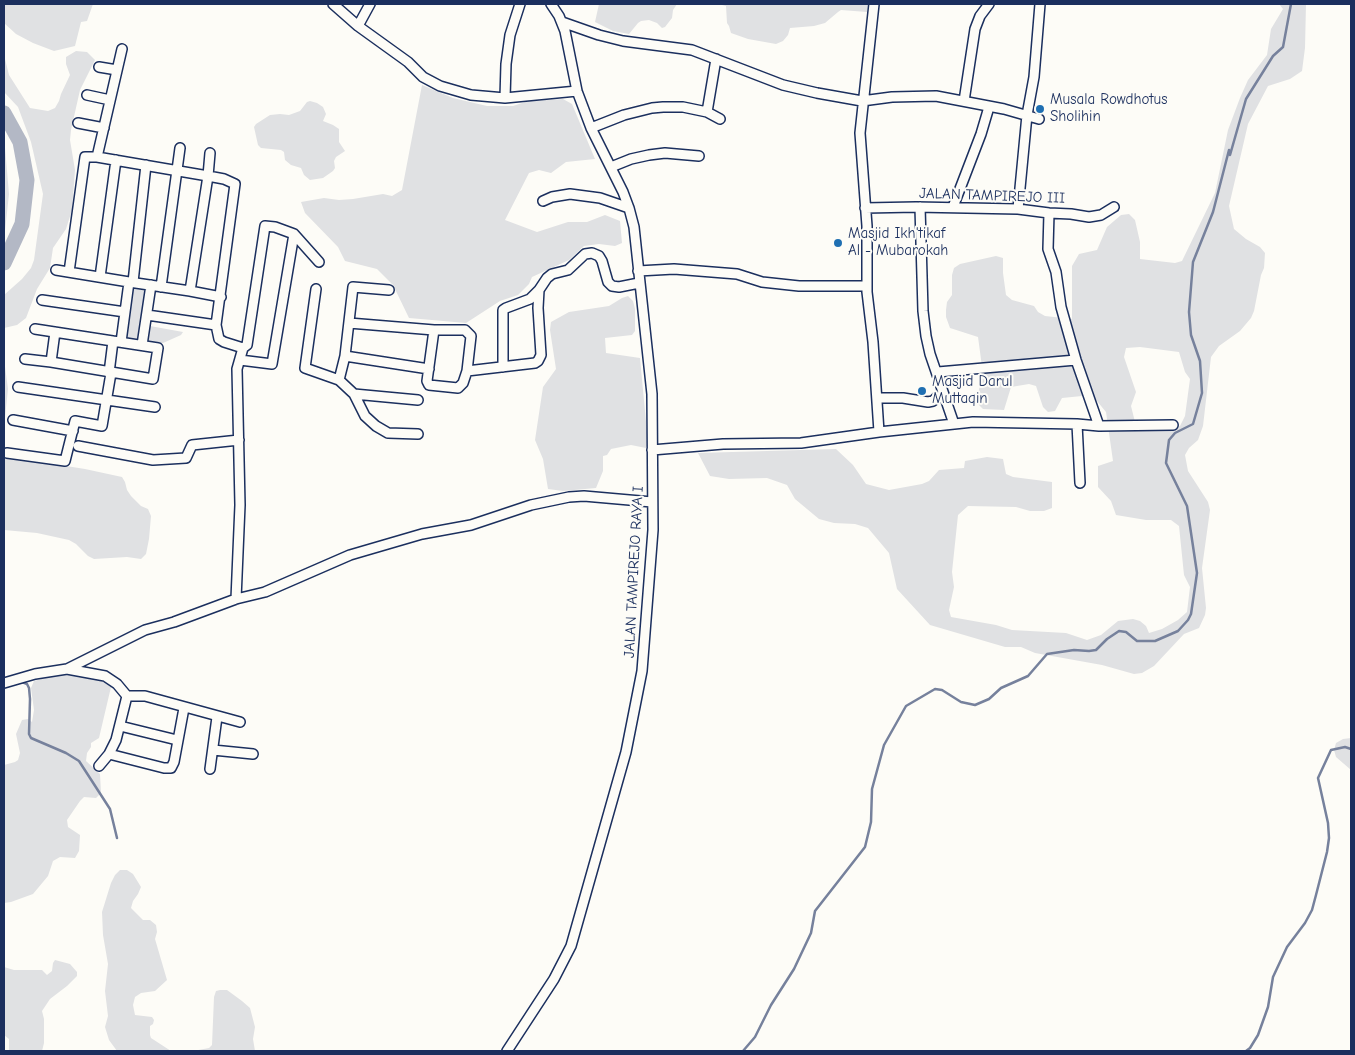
<!DOCTYPE html>
<style>
body{margin:0}
#map{position:relative;width:1355px;height:1055px;overflow:hidden;background:#fdfcf7;font-family:"Comic Neue",sans-serif}
canvas{display:block}
.frame{position:absolute;inset:0;border:5px solid #1b2f5e;pointer-events:none}
</style>
<div id="map">
<canvas width="1355" height="1055"></canvas>
<div class="frame"></div>
</div>
<script>
const g = document.querySelector('canvas').getContext('2d');
g.lineJoin = 'round';
function fill(path, color) { g.fillStyle = color; g.fill(path, 'evenodd'); }
const shape = rows => new Path2D(rows.map(r => 'M' + r).join(''));
function trace(path, color, width, dash) { g.strokeStyle = color; g.lineWidth = width; g.lineCap = dash ? 'butt' : 'round'; g.setLineDash(dash || []); g.stroke(path); }
function drawText(font, color, halo, rows, align = 'center') {
  g.font = font + ' "Comic Neue",sans-serif'; g.lineWidth = 4; g.setLineDash([]); g.textBaseline = 'middle'; g.strokeStyle = halo; g.fillStyle = color; for (const [text, x, y, turn = 0] of rows) {
    g.save(); g.translate(x, y); g.rotate((+turn || 0) * Math.PI / 180); g.textAlign = isNaN(turn) ? turn : align; if (halo) g.strokeText(text, 0, 0); g.fillText(text, 0, 0); g.restore();
  }
}
fill(shape([
 [5,4,93,4,87,21,81,22,75,46,54,51,33,43,16,34,4,23],
 [599,4,677,4,673,10,672,18,665,27,662,28,657,23,649,20,641,21,638,23,629,34,613,31,595,22],
 [718,4,868,4,867,12,841,10,838,12,825,23,814,26,790,28,788,35,783,41,776,44,748,39,731,33,729,26,727,23,726,6],
 [1279,4,1306,4,1305,48,1302,71,1290,79,1268,86,1248,124,1229,206,1234,229,1246,239,1260,247,1265,253,1264,268,1261,275,1254,311,1251,318,1240,331,1219,346,1211,357,1203,426,1198,440,1189,448,1185,455,1188,471,1208,502,1210,510,1202,568,1206,608,1205,615,1199,628,1184,634,1154,666,1142,673,1134,674,1102,665,1035,653,1021,647,1005,647,930,625,897,589,889,553,868,528,855,524,834,523,819,519,795,499,787,485,767,478,729,479,710,476,698,453,836,449,853,465,866,484,889,490,922,484,929,481,939,470,964,468,965,461,987,457,1003,459,1006,474,1013,477,1052,482,1052,508,1044,511,1030,511,1016,507,968,506,958,515,952,572,954,587,949,610,951,617,996,625,1012,630,1066,633,1087,640,1101,635,1118,621,1133,619,1140,621,1146,626,1149,633,1162,629,1178,620,1187,612,1190,587,1184,575,1179,526,1171,520,1146,520,1116,515,1111,501,1098,487,1098,466,1113,461,1106,412,1092,395,1062,398,1055,411,1048,412,1043,407,1036,386,1029,384,1011,387,1004,410,983,409,978,404,979,389,983,374,978,337,950,328,946,317,946,310,947,302,952,295,952,275,954,268,960,264,996,256,1003,258,1003,273,1006,295,1012,300,1034,306,1038,312,1045,316,1072,319,1072,266,1079,254,1097,250,1107,227,1121,215,1129,214,1135,220,1140,242,1140,259,1175,263,1182,261,1215,193,1228,130,1240,98,1248,80,1267,55,1271,29,1283,9],
 [1140,347,1179,352,1185,372,1190,379,1185,416,1180,426,1170,430,1144,429,1135,422,1131,406,1136,392,1124,357,1126,348],
 [76,51,87,52,95,60,80,90,71,130,70,140,75,170,72,210,66,229,53,248,50,268,37,289,26,318,17,325,4,328,4,295,22,279,31,268,34,260,43,194,31,142,18,107,4,92,4,55,9,75,30,108,48,111,55,108,59,101,61,94,70,75,66,64,66,57],
 [422,85,453,98,487,106,513,106,528,101,563,99,572,104,595,159,566,162,551,173,539,170,529,173,505,220,537,232,568,222,587,222,605,215,620,221,622,243,615,246,599,244,584,246,569,260,532,277,529,284,518,295,500,301,466,323,409,318,393,285,377,269,345,261,338,247,305,213,301,202,324,198,339,200,353,199,383,194,392,196,402,190],
 [310,101,317,103,323,107,326,114,323,121,333,125,339,129,339,142,345,151,336,157,334,161,335,168,333,171,323,178,310,180,304,175,301,168,291,165,285,160,284,152,281,150,261,148,258,145,254,127,256,124,270,115,280,114,289,115,300,111,307,102],
 [4,136,9,194,4,240],
 [133,287,147,289,140,339,126,338],
 [628,296,633,301,635,309,635,331,632,335,605,338,606,353,640,358,648,443,646,448,631,445,611,449,607,455,603,456,603,471,596,488,563,491,548,489,543,459,535,440,543,387,556,369,550,330,551,322,569,312,609,306,622,298],
 [150,326,183,332,181,335,163,343,154,345,147,343],
 [4,359,8,389,4,427],
 [4,456,85,469,122,477,125,482,127,490,131,496,141,506,148,509,151,516,149,539,146,554,141,559,127,557,94,559,88,556,76,544,69,540,37,533,4,530],
 [67,672,93,676,111,687,99,738,91,743,91,747,87,753,86,761,100,774,101,793,96,798,84,797,80,801,67,820,68,827,80,835,79,851,75,858,60,857,53,861,48,876,33,894,11,902,4,903,4,765,15,762,18,760,20,753,16,734,22,720,28,719,32,722,34,710,31,688,34,681],
 [1351,738,1351,770,1336,757,1334,750,1336,743,1343,739],
 [120,870,127,870,133,874,141,887,138,894,133,901,131,908,143,920,150,920,156,925,157,932,155,939,167,980,155,991,141,993,135,997,133,1005,135,1015,152,1017,154,1020,153,1024,150,1026,150,1035,151,1038,171,1051,117,1051,109,1040,105,1027,108,1016,105,991,108,964,103,935,102,912,111,883,115,875],
 [55,960,70,964,77,972,77,976,67,986,50,999,42,1011,44,1019,44,1043,42,1051,9,1051,9,1039,4,1035,4,967,14,970,42,970,47,975,52,971,53,963],
 [220,990,227,990,242,1001,250,1008,255,1027,253,1039,255,1051,193,1051,209,1048,212,1045,214,997,216,991]
]), '#e0e1e3');
trace(shape([
 [22,682,27,684,29,688,30,699,29,734,31,738,66,753,79,761,110,809,117,838],
 [743,1051,755,1037,771,1005,794,969,811,933,815,911,865,847,871,822,872,789,884,745,906,706,935,689,942,690,961,702,975,705,989,699,1001,688,1028,676,1047,654,1074,650,1089,651,1096,650,1107,639,1119,631,1126,632,1137,641,1155,641,1178,631,1188,620,1191,614,1197,573,1187,506,1166,463,1169,440,1175,433,1193,424,1202,393,1200,361,1191,335,1189,312,1193,262,1213,212,1229,150,1230,155,1246,99,1273,56,1283,47,1291,4],
 [1246,1051,1250,1048,1258,1035,1268,1007,1273,977,1287,947,1305,923,1312,910,1316,895,1327,852,1329,838,1328,823,1318,778,1331,750,1345,747,1351,749]
]), '#76819c', 2.5);
trace(shape([
 [4,113,20,142,27,180,22,224,4,263]
]), '#b3b8c5', 15);
const minor = shape([
 [333,4,358,26,408,62,423,77,440,86,471,95,505,98,577,91],
 [874,4,860,133,867,226,867,292,873,342,879,432],
 [562,22,599,35,623,41,692,50,783,85,817,93,862,101,892,97,936,96,1004,109,1039,119],
 [358,26,370,4],
 [122,49,97,157,208,176,190,291,221,297],
 [99,67,117,70],
 [87,95,110,100],
 [505,98,506,64,510,35,520,4],
 [964,101,975,29,980,16,989,4],
 [707,112,716,59],
 [78,123,104,128],
 [591,128,624,115,652,108,663,107,683,107,707,112,720,119],
 [210,153,208,176,224,179,235,184,216,325,219,339,224,342,243,348],
 [611,167,631,159,649,155,665,153,699,156],
 [543,201,552,197,570,194,600,198,629,208],
 [920,207,923,311,926,336,930,354,954,424],
 [953,207,981,134,989,107],
 [865,208,916,207,1018,209,1049,213,1071,214,1089,217,1101,215,1114,207],
 [1018,209,1027,115,1034,77,1040,4],
 [1049,213,1048,249,1056,272,1061,307,1076,360,1099,426],
 [56,270,129,282,121,342],
 [638,271,674,269,737,274,762,282,799,286,867,286],
 [69,272,85,157,97,157],
 [100,277,116,160],
 [129,282,190,291],
 [133,282,146,165],
 [161,287,180,148],
 [316,289,305,368,339,380,354,394,365,416,376,426,388,433,418,434],
 [42,300,125,312],
 [147,315,216,325],
 [349,323,434,330,465,330,471,336,467,371],
 [35,329,158,348,153,379,51,362],
 [434,330,427,381,429,385,458,388,463,383,467,371,535,363,538,361,541,355,538,308,539,290],
 [142,345,151,285],
 [345,356,429,369],
 [25,359,51,362,55,332],
 [240,360,272,364,294,234],
 [503,367,503,310,506,308,530,299,539,290,547,278,552,274,568,270,585,254,592,253,599,256,602,261,608,282,612,286,619,287,639,283],
 [938,372,1076,360],
 [109,373,113,341],
 [339,380,345,356,353,287,389,290],
 [18,387,155,407],
 [354,394,418,400],
 [877,398,903,398,928,402,933,401,937,397,944,396],
 [13,420,73,431],
 [1077,424,1080,483],
 [78,446,153,460,186,458,192,445,239,440],
 [652,450,723,444,801,443,879,432,973,422,1077,424,1099,426,1173,425],
 [7,453,65,461,75,421,102,426,111,373],
 [236,599,240,505,237,369,243,348,247,345,265,226,275,227,294,234,319,262],
 [67,669,105,676,117,684,127,696,145,696,240,722],
 [4,683,35,674,67,669,145,630,174,622,236,599,265,592,350,555,422,534,471,525,531,505,569,497,584,496,652,502],
 [120,726,177,740],
 [213,750,253,754],
 [109,754,164,768,171,768,174,762,184,708],
 [99,766,109,754,116,740,127,696],
 [210,769,217,717],
 [507,1051,554,979,571,946,626,752,642,671,653,530,652,394,634,227,629,208,623,192,591,128,577,91,565,31,559,16,551,4]
]);
trace(minor, '#1b2f5e', 12);
trace(minor, '#fdfcf7', 9);
for (const [x, y, r, color] of [
 [1040,109,5,"#1f6fb2"],
 [838,243,5,"#1f6fb2"],
 [922,391,5,"#1f6fb2"]
]) { const dot = new Path2D(); dot.arc(x, y, r, 0, 2 * Math.PI); g.fillStyle = color; g.fill(dot); trace(dot, '#fdfcf7', 2); }
drawText('15px', '#1b2f5e', '#fdfcf7', [
 ["Musala Rowdhotus",1050,100],
 ["Sholihin",1050,117],
 ["Masjid Ikh'tikaf",848,234],
 ["Al - Mubarokah",848,251],
 ["Masjid Darul",932,382],
 ["Muttaqin",932,399]
], 'left');
drawText('15px', '#1b2f5e', '#fdfcf7', [
 ["JALAN TAMPIREJO III",992,196,2],
 ["JALAN TAMPIREJO RAYA I",634,572,-87]
]);
</script>
